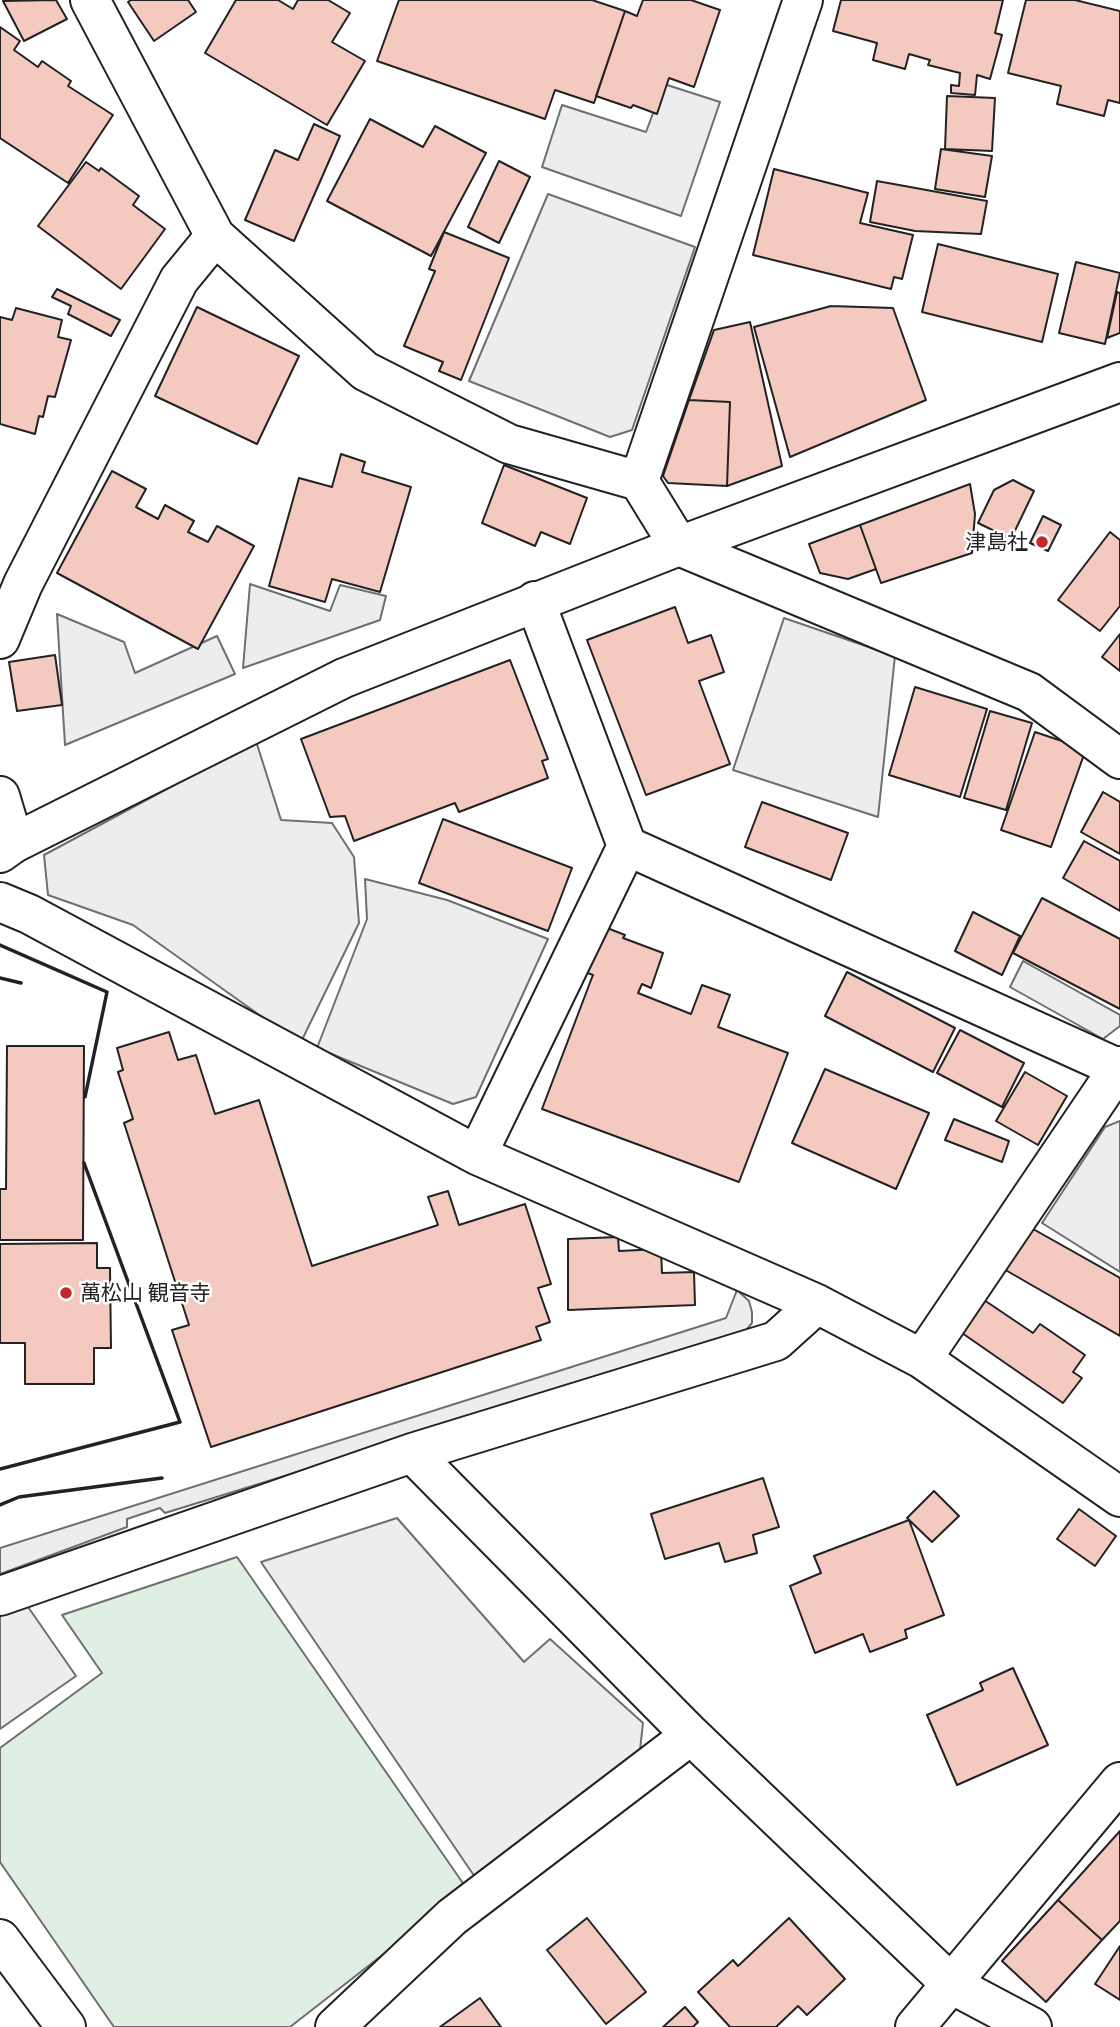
<!DOCTYPE html>
<meta charset="utf-8">
<style>
body{margin:0}
canvas{display:block;background:#fff}
</style>
<canvas width="1120" height="2027"></canvas>
<script>
const g = document.querySelector('canvas').getContext('2d');
g.lineJoin = 'round';
function fill(path, color) { g.fillStyle = color; g.fill(path, 'evenodd'); }
const shape = rows => new Path2D(rows.map(r => 'M' + r).join(''));
function trace(path, color, width, dash) { g.strokeStyle = color; g.lineWidth = width; g.lineCap = dash ? 'butt' : 'round'; g.setLineDash(dash || []); g.stroke(path); }
function drawText(font, color, halo, rows, align = 'center') {
  g.font = font + ' "Exo 2","Noto Sans JP",sans-serif'; g.lineWidth = 5; g.setLineDash([]); g.textBaseline = 'middle'; g.strokeStyle = halo; g.fillStyle = color; for (const [text, x, y, turn = 0] of rows) {
    g.save(); g.translate(x, y); g.rotate((+turn || 0) * Math.PI / 180); g.textAlign = isNaN(turn) ? turn : align; if (halo) g.strokeText(text, 0, 0); g.fillText(text, 0, 0); g.restore();
  }
}
const green = shape([
 [237,1557,467,1889,290,2027,114,2027,0,1862,0,1748,102,1673,62,1615,237,1557]
]);
fill(green, '#e0efe3');
trace(green, '#6f6f6f', 2);
const parking = shape([
 [664,84,720,102,681,216,542,167,562,105,646,132,664,84],
 [548,194,695,247,632,430,610,437,469,381,548,194],
 [250,584,330,611,340,585,386,596,380,620,243,668,250,584],
 [57,614,124,642,135,673,217,636,235,674,65,745,57,614],
 [784,618,895,656,878,817,733,770,784,618],
 [256,741,281,820,332,823,354,857,359,923,300,1044,133,925,48,895,44,855,256,741],
 [365,879,447,900,548,939,476,1097,453,1104,317,1048,367,919,365,879],
 [1023,961,1120,1015,1120,1026,1103,1039,1010,987,1023,961],
 [1120,1121,1120,1272,1042,1223,1105,1127,1120,1121],
 [737,1290,749,1301,752,1312,752,1323,743,1334,165,1513,160,1508,127,1519,127,1527,0,1574,0,1548,726,1318,737,1290],
 [397,1518,524,1662,550,1639,643,1723,640,1750,479,1883,261,1562,397,1518],
 [26,1604,76,1676,0,1729,0,1616,26,1604]
]);
fill(parking, '#ededed');
trace(parking, '#6f6f6f', 2);
const building = shape([
 [56,0,67,19,24,41,3,1,56,0],
 [131,0,188,0,196,12,154,41,128,2,131,0],
 [236,0,278,0,293,9,298,0,328,0,350,13,332,42,365,61,327,125,205,53,236,0],
 [399,0,592,0,625,11,594,103,555,90,545,119,377,61,399,0],
 [643,0,691,0,720,10,694,87,669,78,657,114,633,105,631,108,596,96,625,11,637,16,643,0],
 [841,0,1003,0,995,33,1002,35,990,79,977,75,975,95,951,93,951,85,959,86,960,73,928,65,930,60,909,54,905,69,873,60,877,43,833,31,841,0],
 [1026,0,1075,0,1120,11,1120,103,1108,100,1104,116,1057,104,1061,86,1008,73,1026,0],
 [0,27,20,41,14,50,38,67,42,61,71,81,68,86,113,115,68,183,0,138,0,27],
 [947,96,995,98,992,151,945,149,947,96],
 [370,119,423,147,435,126,486,153,431,256,327,201,370,119],
 [314,124,340,136,294,241,245,220,275,150,298,160,314,124],
 [941,149,992,156,985,197,935,189,941,149],
 [499,161,530,177,499,243,468,227,499,161],
 [86,162,99,171,101,168,139,196,133,205,165,229,121,289,38,226,86,162],
 [774,169,868,193,860,223,913,235,902,279,894,277,891,289,753,255,774,169],
 [877,181,987,201,981,234,915,231,870,222,877,181],
 [444,232,509,258,461,380,439,371,443,362,404,346,435,271,429,269,444,232],
 [938,244,1058,274,1042,342,922,312,938,244],
 [1076,262,1120,273,1105,344,1059,333,1076,262],
 [57,289,120,320,111,336,68,314,71,306,52,297,57,289],
 [1117,292,1120,293,1120,333,1107,338,1117,292],
 [831,306,893,308,926,400,790,457,754,327,831,306],
 [197,307,299,356,257,444,155,396,197,307],
 [16,308,62,320,58,337,71,340,55,397,48,396,43,417,39,416,35,434,0,424,0,317,12,320,16,308],
 [750,322,782,466,727,486,730,402,689,400,714,330,750,322],
 [689,400,730,402,727,486,668,483,663,476,689,400],
 [341,454,365,462,362,472,411,487,380,592,332,579,325,602,269,586,299,478,332,487,341,454],
 [504,465,587,498,570,544,541,532,535,546,482,523,504,465],
 [112,471,146,489,136,507,158,519,165,505,194,521,188,532,208,542,217,526,254,546,198,649,57,573,112,471],
 [1013,480,1034,491,1011,539,978,523,994,490,1013,480],
 [970,484,975,514,972,553,881,583,860,525,970,484],
 [1043,516,1061,525,1048,551,1030,543,1043,516],
 [860,525,876,569,848,579,820,573,809,544,860,525],
 [1110,532,1120,540,1120,606,1100,631,1058,600,1110,532],
 [675,607,688,643,711,635,724,672,699,681,730,764,646,795,587,640,675,607],
 [1120,634,1120,671,1102,657,1120,634],
 [55,655,62,705,17,711,9,662,55,655],
 [510,660,548,759,542,761,548,778,459,812,455,803,354,841,345,816,330,817,301,739,510,660],
 [915,687,987,709,960,797,889,775,915,687],
 [990,711,1032,723,1006,810,964,798,990,711],
 [1035,732,1086,749,1051,847,1001,830,1035,732],
 [1103,792,1120,802,1120,854,1081,832,1103,792],
 [762,802,848,833,831,880,745,847,762,802],
 [443,819,572,868,548,931,419,883,443,819],
 [1084,841,1120,861,1120,911,1063,878,1084,841],
 [1042,898,1120,939,1120,1009,1013,953,1042,898],
 [973,912,1020,936,1002,975,955,951,973,912],
 [602,926,625,935,623,938,663,953,651,988,642,984,638,993,691,1014,702,985,730,995,718,1027,788,1053,739,1182,542,1109,591,980,593,975,585,972,602,926],
 [847,972,955,1028,933,1072,825,1016,847,972],
 [960,1030,1024,1063,1002,1107,937,1073,960,1030],
 [169,1032,178,1060,196,1055,215,1114,259,1100,312,1266,438,1225,428,1197,448,1191,459,1225,525,1204,551,1284,538,1288,550,1322,536,1327,541,1340,211,1447,172,1330,189,1325,124,1123,133,1119,118,1072,123,1070,117,1048,169,1032],
 [7,1046,84,1046,83,1240,0,1240,0,1189,6,1189,7,1046],
 [825,1069,929,1113,896,1189,792,1143,825,1069],
 [1025,1072,1067,1096,1038,1145,996,1121,1025,1072],
 [954,1119,1009,1141,1002,1162,945,1140,954,1119],
 [1026,1225,1120,1278,1120,1336,1002,1268,1026,1225],
 [618,1237,619,1251,661,1249,662,1273,694,1272,695,1305,568,1310,568,1239,618,1237],
 [97,1243,97,1268,110,1268,111,1348,94,1348,94,1384,25,1384,25,1343,0,1343,0,1244,97,1243],
 [984,1300,1033,1333,1040,1324,1085,1355,1073,1372,1082,1378,1063,1403,962,1333,984,1300],
 [763,1478,779,1527,753,1535,757,1553,725,1562,719,1543,665,1559,651,1514,763,1478],
 [934,1491,959,1516,932,1542,907,1518,934,1491],
 [1079,1509,1116,1536,1095,1566,1057,1539,1079,1509],
 [909,1520,944,1615,905,1630,907,1638,870,1652,863,1634,815,1653,790,1586,821,1573,814,1556,909,1520],
 [1013,1668,1048,1745,957,1785,927,1715,983,1690,980,1683,1013,1668],
 [1120,1831,1120,1921,1102,1940,1058,1900,1120,1831],
 [1058,1900,1102,1940,1046,2002,1002,1961,1058,1900],
 [587,1918,646,1992,606,2024,547,1950,587,1918],
 [789,1918,845,1979,807,2015,798,2006,776,2027,730,2027,698,1992,733,1960,738,1966,789,1918],
 [1120,1946,1120,2000,1095,1984,1120,1946],
 [480,1998,501,2027,440,2027,480,1998],
 [685,2007,698,2022,693,2027,663,2027,685,2007]
]);
fill(building, '#f3c9c0');
trace(building, '#222', 2);
const street = shape([
 [90,0,215,236,365,371,509,444,639,481,679,546,1029,692,1120,759],
 [639,481,803,0],
 [0,639,23,584,179,280,215,236],
 [0,796,14,843],
 [627,846,1120,1069],
 [0,902,29,914,477,1155,817,1304,922,1359,1120,1497],
 [477,1155,627,846,535,601],
 [922,1359,1120,1066],
 [412,1453,691,1735,951,1984,1032,2027],
 [0,1596,412,1453,776,1341,817,1304],
 [0,1939,66,2027],
 [335,2027,452,1917,691,1735],
 [915,2027,1120,1782]
]);
const secondary = shape([
 [0,853,14,843,344,678,679,546,1120,382]
]);
trace(street, '#222', 42);
trace(secondary, '#222', 42);
trace(street, '#fff', 38);
trace(secondary, '#fff', 38);
trace(shape([
 [0,945,107,992,85,1097],
 [0,978,21,983],
 [0,1469,180,1422,84,1163],
 [0,1505,19,1497,162,1478]
]), '#222', 3.5);
for (const [x, y, r, color] of [
 [1042,542,7,"#c62828"],
 [66,1293,7,"#c62828"]
]) { const dot = new Path2D(); dot.arc(x, y, r, 0, 2 * Math.PI); g.fillStyle = color; g.fill(dot); trace(dot, '#fff', 2.5); }
drawText('21px', '#222', '#fff', [
 ["津島社",1028,542],
 ["萬松山 観音寺",80,1293,"left"]
], 'right');
</script>
